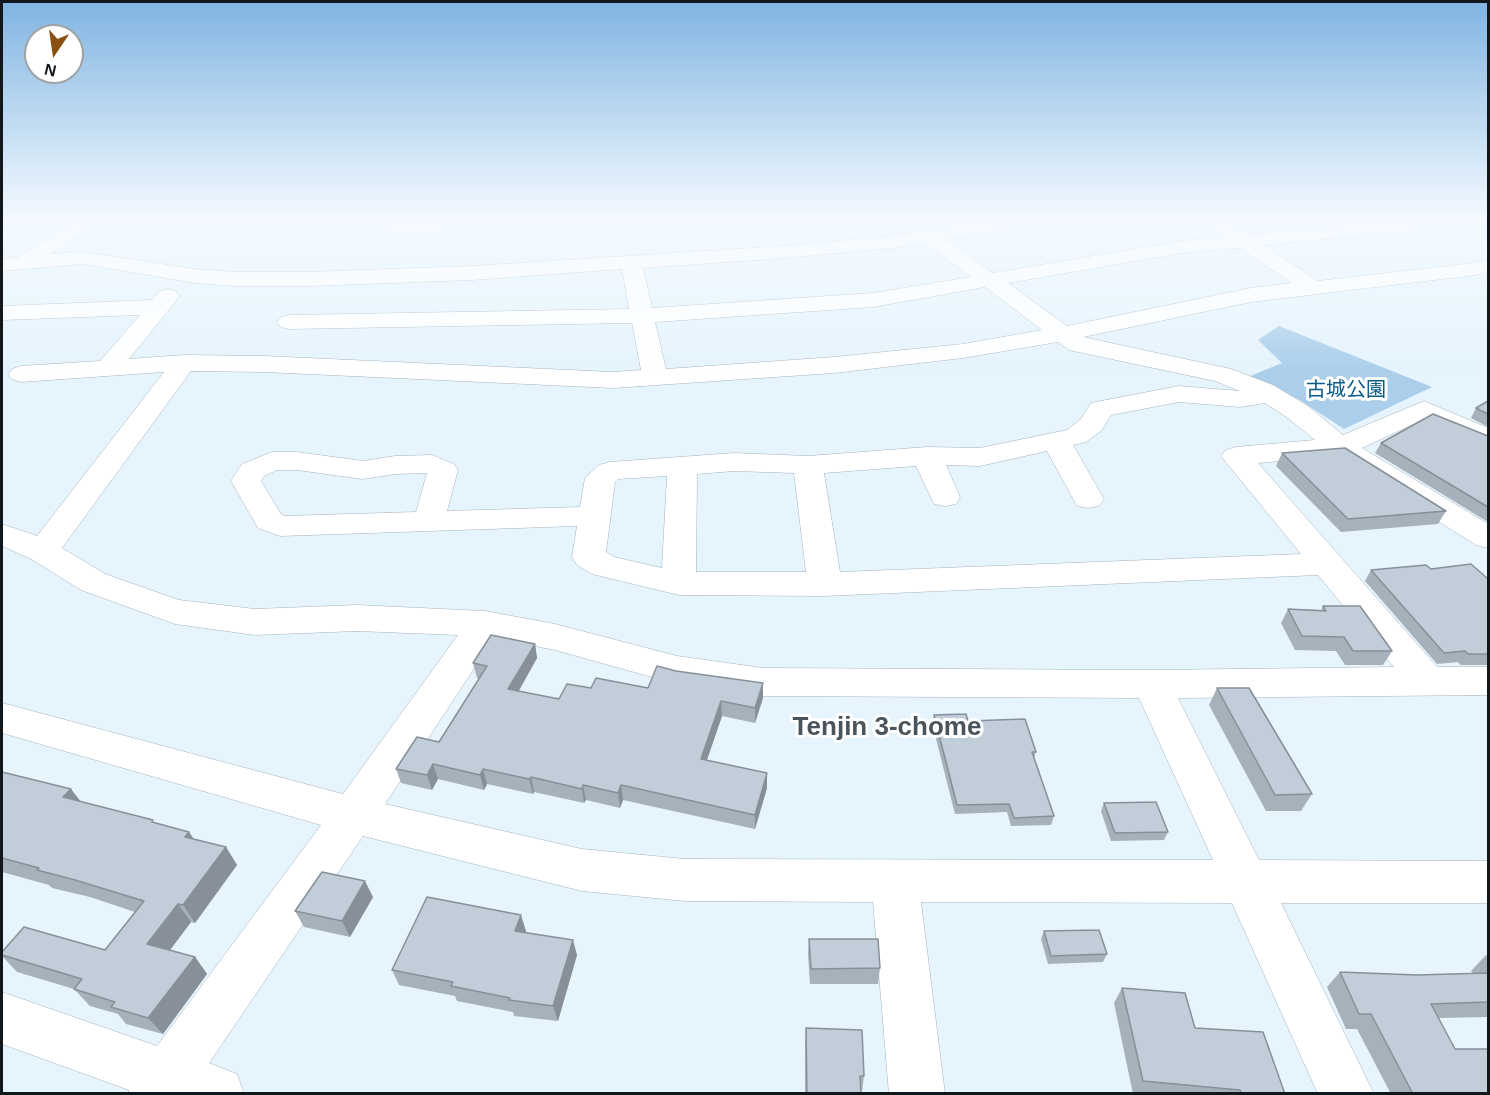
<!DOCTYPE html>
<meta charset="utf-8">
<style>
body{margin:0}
#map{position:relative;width:1490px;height:1095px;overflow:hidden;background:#e6f4fe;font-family:Helvetica,sans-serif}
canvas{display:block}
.frame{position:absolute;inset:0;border:3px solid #12171b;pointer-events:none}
.north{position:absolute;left:24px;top:24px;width:60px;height:60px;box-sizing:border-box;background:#fff;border:2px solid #a0a2a4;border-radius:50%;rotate:193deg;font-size:16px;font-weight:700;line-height:24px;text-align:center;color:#12171b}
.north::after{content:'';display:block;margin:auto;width:21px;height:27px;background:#8c500e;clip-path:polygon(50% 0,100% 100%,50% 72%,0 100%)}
</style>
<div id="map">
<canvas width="1490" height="1095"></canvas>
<div class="frame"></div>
<div class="north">N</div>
</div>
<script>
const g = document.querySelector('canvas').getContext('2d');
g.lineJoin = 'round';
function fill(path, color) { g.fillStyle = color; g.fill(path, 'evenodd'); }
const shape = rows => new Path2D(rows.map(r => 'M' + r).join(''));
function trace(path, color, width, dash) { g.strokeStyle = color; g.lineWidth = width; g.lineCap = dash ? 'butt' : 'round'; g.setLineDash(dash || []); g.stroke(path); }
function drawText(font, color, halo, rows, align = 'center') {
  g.font = font + ' Helvetica,"Noto Sans JP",sans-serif'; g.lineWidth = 6; g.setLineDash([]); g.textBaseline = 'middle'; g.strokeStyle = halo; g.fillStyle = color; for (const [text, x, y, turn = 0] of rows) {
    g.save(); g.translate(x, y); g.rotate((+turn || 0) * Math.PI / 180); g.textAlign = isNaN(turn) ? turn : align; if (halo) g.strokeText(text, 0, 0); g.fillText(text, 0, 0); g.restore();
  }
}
fill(shape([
 [1279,326,1432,387,1344,429,1298,399,1248,377,1282,363,1258,340]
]), '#abcfeb');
const minor = shape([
 [82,217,105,217,51,254,83,252,195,269,235,272,309,272,472,266,785,246,891,236,1008,217,1053,217,1050,221,1043,223,946,239,993,273,1182,241,1223,237,1197,217,1220,217,1247,235,1401,220,1412,217,1442,217,1439,221,1403,232,1264,245,1318,281,1473,263,1488,259,1488,272,1476,275,1251,302,1083,337,1231,369,1273,385,1308,406,1343,435,1424,401,1488,428,1488,447,1424,419,1362,448,1488,524,1488,548,1476,545,1335,456,1258,463,1437,667,1488,667,1488,695,1178,698,1259,860,1488,861,1488,903,1281,903,1374,1094,1318,1094,1232,903,921,902,945,1094,889,1094,873,902,685,901,582,891,363,836,209,1063,237,1074,244,1094,128,1094,129,1090,2,1044,2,992,157,1046,321,825,2,733,2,703,343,794,458,635,357,631,255,635,175,624,81,590,31,559,2,546,2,524,37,536,164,372,21,382,12,379,8,374,12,369,21,366,100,361,140,315,2,320,2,306,152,300,160,291,168,289,176,291,179,296,176,301,129,359,184,355,264,356,613,372,641,370,632,323,289,329,281,327,277,322,281,317,289,315,629,309,622,269,472,280,309,286,235,286,195,283,83,264,2,271,2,259,19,257,82,217],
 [925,243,971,277,873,293,652,308,643,268,785,258,891,248,925,243],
 [1239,248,1292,283,1251,288,1067,326,1008,283,1182,253,1239,248],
 [985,287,1042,330,963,344,834,357,666,369,655,322,873,307,985,287],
 [1058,342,1069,350,1215,381,1240,391,1179,386,1101,401,1091,403,1081,419,1067,430,980,448,927,447,808,456,734,453,610,462,599,465,585,478,580,507,447,511,458,470,454,464,432,455,395,456,363,461,297,452,272,452,242,464,231,481,258,528,280,536,577,526,572,557,577,565,592,574,679,595,823,596,1318,575,1394,667,1152,670,763,668,677,656,555,624,485,611,357,605,255,609,179,600,105,574,62,548,191,371,264,372,613,388,834,373,963,358,1058,342],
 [1179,402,1240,407,1265,403,1288,418,1315,440,1236,447,1226,450,1221,456,1301,554,840,572,824,473,916,466,934,504,945,506,956,504,960,497,946,465,980,466,1047,451,1077,506,1088,508,1099,506,1104,499,1073,445,1086,442,1102,430,1111,415,1179,402],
 [277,470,297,470,363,479,395,474,427,473,416,512,284,516,281,514,261,481,264,476,277,470],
 [734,471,794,473,806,572,696,572,697,474,734,471],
 [667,476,662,568,614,557,606,552,615,482,618,479,667,476],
 [494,638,555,650,677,684,763,696,1139,698,1213,860,685,859,582,849,385,804,494,638],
 [364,217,390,217,412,224,422,223,433,217,457,217,434,233,412,236,390,231,367,221,364,217]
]);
trace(minor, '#a5b2bc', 1);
fill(minor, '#fff');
fill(shape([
 [1488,401,1488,427,1471,418,1476,408],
 [1488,436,1488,522,1375,453,1381,443],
 [1282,453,1446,511,1438,524,1341,532,1276,466],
 [1431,569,1488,579,1488,666,1488,665,1461,665,1458,662,1437,664,1365,581,1371,570],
 [1323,606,1392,651,1383,665,1345,665,1336,651,1295,650,1281,623,1288,609,1321,610],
 [535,644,537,658,519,691,559,699,591,688,648,688,763,698,755,723,722,716,707,760,767,773,767,788,755,829,623,800,620,808,586,800,584,803,534,792,533,794,487,784,484,790,438,779,432,790,401,783,396,769,439,742,480,678,477,678,473,663],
 [1217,688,1312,794,1301,811,1266,811,1209,705],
 [934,715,968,721,1036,752,1034,758,1054,816,1051,825,1011,826,1007,812,955,814,932,723],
 [2,772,81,802,155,823,189,832,194,839,226,847,237,865,195,923,191,922,170,950,195,957,207,974,163,1034,126,1024,118,1014,90,1006,74,989,17,972,2,956,2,952,105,950,135,912,90,897,52,888,49,885,2,872],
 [1104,803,1168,832,1164,840,1111,841,1101,811],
 [373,897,350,937,304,927,295,911],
 [526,931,525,933,577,955,558,1021,514,1016,513,1012,457,1001,455,996,399,985,392,970],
 [1044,931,1107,954,1103,962,1048,964,1041,939],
 [809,939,880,968,878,984,810,984,808,954],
 [1486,955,1488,956,1488,1017,1438,1018,1455,1049,1488,1094,1391,1094,1357,1029,1346,1029,1327,987,1340,972,1416,975,1473,973,1471,971],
 [1122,988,1195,1028,1285,1094,1133,1094,1114,1003],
 [806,1028,864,1076,862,1091,861,1090,861,1094,805,1094,805,1043]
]), '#a6b1bb');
fill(shape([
 [535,644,537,658,511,704,508,689],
 [763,683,763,698,755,723,755,708],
 [721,701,722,716,702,774,701,759],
 [433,764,438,779,432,790,427,775],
 [483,769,487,784,484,790,480,775],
 [767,773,767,788,755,829,755,815],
 [531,777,534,792,533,794,529,779],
 [583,785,586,800,584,803,582,789],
 [621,785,623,800,620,808,618,793],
 [71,789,85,807,63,797],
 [189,832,200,850,185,837],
 [226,847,237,865,195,923,183,905],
 [365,881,373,897,350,937,342,921],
 [178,904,191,922,161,962,147,944],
 [521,915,526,931,519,947,515,931],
 [573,940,577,955,558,1021,553,1006],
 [195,957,207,974,163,1034,148,1018]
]), '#879098');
const building = shape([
 [1488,401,1488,414,1476,408,1488,401],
 [1433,414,1488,436,1488,507,1381,443,1433,414],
 [1345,448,1446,511,1348,519,1282,453,1345,448],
 [1471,564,1488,579,1488,654,1468,654,1465,651,1444,653,1371,570,1426,565,1431,569,1471,564],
 [1323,606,1360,606,1392,651,1353,651,1344,637,1302,636,1288,609,1326,611,1323,606],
 [491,635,535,644,508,689,559,699,567,684,591,688,596,678,648,688,657,666,676,671,763,683,755,708,721,701,701,759,767,773,755,815,621,785,618,793,583,785,582,789,531,777,529,779,483,769,480,775,433,764,427,775,396,769,417,737,439,742,487,666,473,663,491,635],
 [1217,688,1249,688,1312,794,1275,795,1217,688],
 [966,714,968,721,1025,719,1036,752,1032,752,1054,816,1014,818,1009,804,957,805,934,715,966,714],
 [2,772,71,789,63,797,153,820,152,822,189,832,185,837,226,847,183,905,178,904,147,944,195,957,148,1018,111,1007,115,1002,74,989,82,979,2,955,2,952,24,927,105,950,144,901,75,880,37,870,39,868,2,858,2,772],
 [1156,802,1168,832,1115,833,1104,803,1156,802],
 [322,872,365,881,342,921,295,911,322,872],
 [427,897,521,915,515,931,573,940,553,1006,509,1000,510,998,451,986,453,982,392,970,427,897],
 [1099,930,1107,954,1051,956,1044,931,1099,930],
 [809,939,878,939,880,968,811,969,809,939],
 [1340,972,1416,975,1488,973,1488,1002,1431,1004,1455,1049,1488,1049,1488,1094,1413,1094,1371,1014,1359,1014,1340,972],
 [1122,988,1185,993,1195,1028,1263,1032,1285,1094,1242,1094,1240,1090,1143,1081,1122,988],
 [806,1028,862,1030,864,1076,860,1076,861,1094,807,1094,806,1028]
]);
fill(building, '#c1ced9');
trace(building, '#879098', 1.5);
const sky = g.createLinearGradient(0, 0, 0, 370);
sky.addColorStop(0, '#80b4e2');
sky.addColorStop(0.59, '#f4faff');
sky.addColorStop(1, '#f4faff00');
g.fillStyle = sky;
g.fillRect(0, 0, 1490, 370);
drawText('20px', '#0b5c89', '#fff', [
 ["古城公園",1346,390]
]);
drawText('bold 26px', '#49545d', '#fff', [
 ["Tenjin 3-chome",887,728]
]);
</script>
